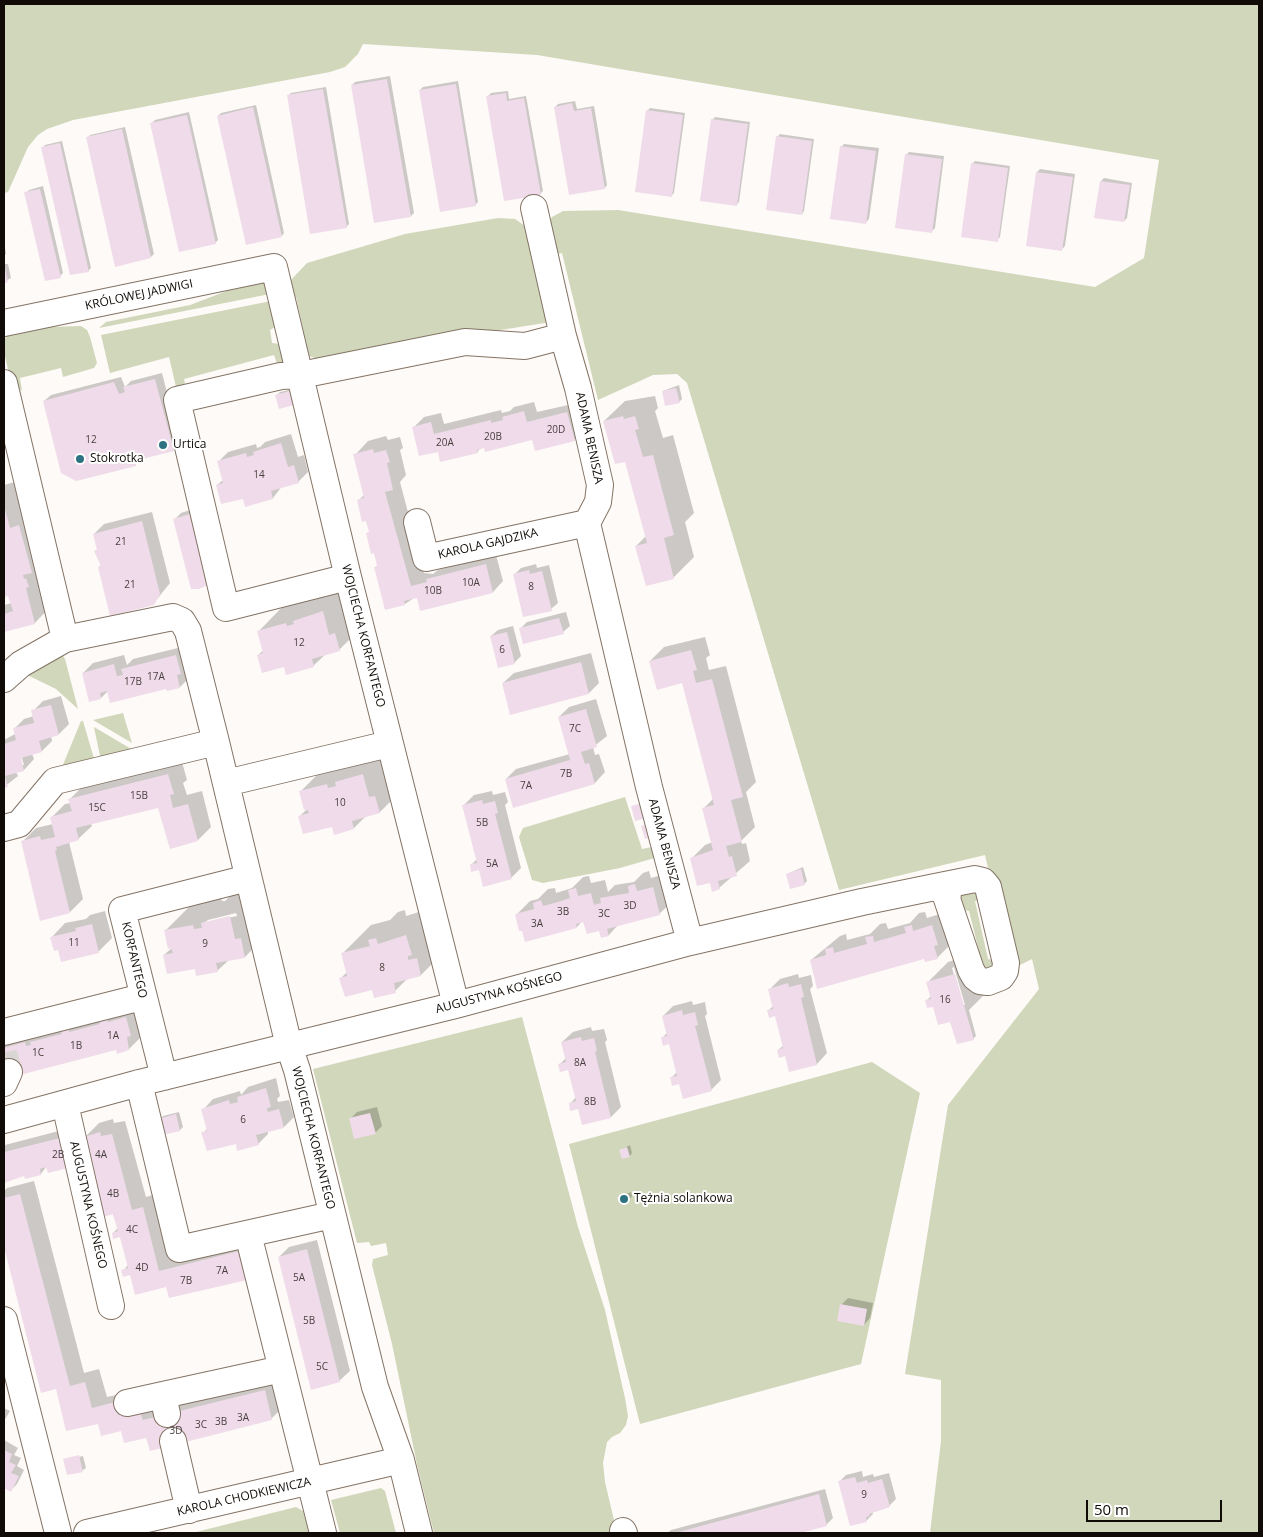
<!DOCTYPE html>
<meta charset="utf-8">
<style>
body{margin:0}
#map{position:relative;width:1263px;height:1537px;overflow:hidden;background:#fefaf7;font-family:"Open Sans",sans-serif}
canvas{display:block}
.frame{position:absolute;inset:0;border:5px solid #100b06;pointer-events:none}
.scale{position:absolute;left:1086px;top:1500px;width:136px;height:22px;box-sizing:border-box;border:2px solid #100b06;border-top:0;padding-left:6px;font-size:15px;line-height:18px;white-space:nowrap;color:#100b06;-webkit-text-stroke:4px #fff;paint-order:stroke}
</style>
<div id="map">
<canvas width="1263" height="1537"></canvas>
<div class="frame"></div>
<div class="scale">50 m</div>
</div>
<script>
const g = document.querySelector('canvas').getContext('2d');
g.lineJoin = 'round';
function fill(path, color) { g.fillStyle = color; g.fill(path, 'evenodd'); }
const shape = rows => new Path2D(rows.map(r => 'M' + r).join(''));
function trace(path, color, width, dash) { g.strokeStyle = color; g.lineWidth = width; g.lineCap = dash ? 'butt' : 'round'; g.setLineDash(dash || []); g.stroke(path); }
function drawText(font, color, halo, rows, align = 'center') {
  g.font = font + ' "Open Sans",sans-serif'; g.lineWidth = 4; g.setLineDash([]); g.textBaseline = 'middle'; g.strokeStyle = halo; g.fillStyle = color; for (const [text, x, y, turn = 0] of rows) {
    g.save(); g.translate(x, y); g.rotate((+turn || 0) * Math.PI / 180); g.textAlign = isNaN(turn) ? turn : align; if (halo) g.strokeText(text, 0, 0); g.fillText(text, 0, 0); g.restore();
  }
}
fill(shape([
 [4,4,1259,4,1259,1533,930,1533,941,1441,941,1380,905,1374,948,1105,1039,989,1032,959,1020,965,1014,964,1008,956,985,855,839,890,687,383,677,374,653,375,598,400,562,253,552,255,549,222,552,217,563,211,618,210,1095,287,1144,258,1159,160,537,55,363,44,358,54,345,67,330,72,73,120,47,129,38,135,28,147,8,192,4,193],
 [498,218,515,219,528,228,551,322,318,359,309,356,296,297,290,297,290,281,307,263,405,234],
 [260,282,269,285,275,293,99,328,106,322,190,305,232,289],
 [271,301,275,327,270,330,272,343,280,344,285,366,279,369,274,355,184,379,187,393,177,391,169,357,110,373,101,335],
 [81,326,87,330,90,337,97,363,94,368,63,377,61,368,20,378,22,391,11,382,4,352,4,340,7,335,48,327],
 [61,652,65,659,78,709,56,689,21,672],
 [123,713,132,743,93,720],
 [81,721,83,721,95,762,60,772],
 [94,727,133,750,101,761],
 [625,797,642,849,657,846,658,857,620,868,543,883,532,880,519,837,523,828],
 [972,889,987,901,975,901,988,959,1000,961,990,977,970,950,979,951,969,911,956,908,957,897],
 [522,1017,578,1227,605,1310,625,1398,628,1416,626,1425,620,1433,612,1437,607,1442,603,1463,605,1482,617,1533,434,1533,418,1469,392,1344,372,1265,373,1259,388,1255,386,1243,371,1246,369,1242,357,1243,313,1069],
 [872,1062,920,1093,861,1364,640,1424,569,1144],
 [381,1488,385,1491,396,1533,340,1533,331,1500],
 [296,1507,303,1511,309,1533,192,1533]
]), '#d1d7ba');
fill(shape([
 [390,76,414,213,411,216,352,85,355,82],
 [458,81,478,202,475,205,420,90,423,87],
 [326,87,349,224,346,227,288,96,291,93],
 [508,91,509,99,526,96,543,191,540,194,488,96,491,93],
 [575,101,577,109,594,106,607,185,605,188,555,107,558,104],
 [256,105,284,233,282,236,218,116,221,113],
 [650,108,685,113,674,193,671,196,647,111],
 [189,112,218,240,215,243,152,123,155,120],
 [715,117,750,122,739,202,736,205,712,120],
 [125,127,154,254,151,257,88,138,90,135],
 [780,134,814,139,804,211,802,214,777,137],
 [62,141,91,268,88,271,42,148,45,145],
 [844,144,879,148,869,219,866,222,841,147],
 [909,152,944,156,935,228,932,231,906,155],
 [975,161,1010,166,1000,237,997,240,972,164],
 [1040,169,1075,174,1065,246,1062,249,1027,244,1037,172],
 [1104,178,1132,183,1127,218,1124,221,1096,217,1101,181],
 [43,186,63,273,60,276,26,193,29,190],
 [4,241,6,254,4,256],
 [4,264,8,264,11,278,4,282],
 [162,373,180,443,173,450,142,458,135,465,44,401,51,395,121,377,125,387,131,381],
 [679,385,682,399,679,402,663,391],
 [293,389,293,404,277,395,280,392],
 [655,396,658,408,655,411,663,438,673,435,694,513,685,522,694,557,674,577,647,585,636,546,646,536,626,460,604,421,625,401],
 [534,402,537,412,577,403,584,429,574,440,533,438,481,448,477,452,439,450,414,427,424,417,441,413,444,424,501,410,502,413,510,411,514,407],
 [291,434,298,457,304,455,308,472,298,482,282,486,273,498,244,497,217,485,223,480,218,462,228,452,256,444,257,448,260,447,265,442],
 [386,436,388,440,400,437,403,448,400,450,406,475,400,482,424,573,433,574,438,570,496,555,503,581,493,592,421,610,417,596,405,604,376,567,378,564,367,534,370,531,358,501,365,494,355,455,368,441],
 [15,482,48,609,35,623,4,631,4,605,12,603,9,594,4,595,4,485],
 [196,508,204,554,175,519,181,513],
 [152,512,170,583,153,604,99,567,101,565,95,551,98,549,94,534,104,524],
 [536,564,537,568,549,565,558,603,551,609,515,574,521,568],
 [351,584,368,621,339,650,326,654,313,666,285,665,258,655,264,650,259,631,287,602],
 [566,612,570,626,563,632,520,629,527,622],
 [513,626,521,656,514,663,491,636,498,630],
 [705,637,710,655,706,658,709,670,726,666,756,782,746,792,755,827,741,841,742,844,746,843,750,861,719,888,710,882,691,859,705,845,713,842,704,808,714,798,683,681,650,661,664,647],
 [186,646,190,677,180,687,108,691,101,698,83,673,93,663,124,655,127,665,133,659],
 [591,653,599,683,589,693,511,713,503,683,514,673],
 [61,696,69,724,59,734,51,736,52,741,42,751,32,754,34,759,24,770,16,772,18,776,4,787,4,740,15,734,14,729,24,719,34,716,33,711,43,701],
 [20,752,24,765,21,765],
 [596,699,607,736,593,747,595,755,599,754,605,772,595,783,506,779,516,769,570,754,559,717,569,707],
 [392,746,408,784,380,812,366,816,354,828,335,833,333,825,300,816,309,807,300,792,329,763],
 [182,762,187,780,183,783,187,795,202,791,211,827,198,840,159,807,91,823,92,826,78,839,69,842,83,899,70,912,22,842,36,828,53,824,51,818,65,804,71,803,70,799,83,786],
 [492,791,493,795,505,792,508,802,505,805,521,868,511,878,471,865,477,859,464,805,474,795],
 [803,867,807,881,804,884,787,874],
 [649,871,651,878,666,874,673,901,659,914,619,924,609,935,602,937,600,929,584,919,577,927,516,915,530,901,538,899,548,889,555,888,556,893,572,888,583,877,589,876,591,883,605,880,608,892,615,885,634,882,643,873],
 [259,888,273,928,245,957,229,960,217,971,196,967,164,955,173,947,165,931,194,902,221,897,222,901,225,901,231,895],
 [236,913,237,916,204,923,208,920],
 [435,907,449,947,421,975,408,978,395,991,373,988,341,978,347,972,343,953,371,925,390,920,398,912,405,910,406,916],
 [105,911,112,938,98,952,59,949,52,937,65,923,86,919,90,915],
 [925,912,927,918,946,912,951,944,937,958,811,960,840,936,846,934,847,940,870,934,880,924,886,923,888,929,910,923,919,913],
 [975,954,986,993,969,1010,976,1036,973,1039,926,1001,931,996,928,982,948,962],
 [954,967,965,1005,962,1005,952,968],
 [798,974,799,978,811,975,813,986,810,989,827,1053,817,1064,786,1055,778,1050,784,1045,776,1015,768,1011,774,1005,770,989,780,979],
 [126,996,149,1029,129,1049,117,1048,4,1072,4,1015,10,1038],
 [692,1001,693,1005,705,1002,707,1014,705,1016,721,1080,711,1090,680,1083,671,1078,677,1072,670,1043,662,1038,667,1033,663,1016,673,1006],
 [591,1027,592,1031,604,1029,607,1040,605,1042,621,1107,611,1117,583,1124,579,1108,570,1104,576,1097,569,1068,560,1064,566,1058,562,1042,573,1032],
 [276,1078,280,1096,277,1099,278,1102,289,1100,294,1117,284,1127,268,1131,268,1134,258,1144,236,1142,203,1133,208,1128,203,1110,213,1099,240,1091,241,1095,248,1087],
 [377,1107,382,1126,375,1133,350,1119,357,1112],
 [179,1112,183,1127,180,1130,160,1119,163,1116],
 [113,1119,114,1123,125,1121,146,1197,156,1194,173,1258,249,1242,256,1269,167,1284,123,1271,128,1265,120,1236,113,1233,118,1228,85,1137,99,1123],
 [74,1127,41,1174,25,1178,25,1174,4,1181,5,1145],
 [630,1145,632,1153,630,1156,621,1150],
 [34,1181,84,1373,99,1369,107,1397,125,1393,149,1400,153,1411,275,1381,281,1409,271,1419,147,1436,99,1422,57,1388,42,1392,4,1242,4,1191,7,1188],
 [631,1192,632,1196,630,1199,619,1197],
 [317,1240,350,1371,339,1381,279,1257,289,1247],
 [848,1298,873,1303,870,1318,864,1325,841,1305],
 [4,1408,10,1411,4,1421],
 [4,1440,18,1448,14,1455,21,1458,17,1466,24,1470,17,1484,11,1490,4,1488],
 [83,1456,86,1468,83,1470,68,1474,64,1460],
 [862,1471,863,1477,873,1474,874,1477,889,1473,896,1499,889,1506,872,1512,873,1514,866,1521,839,1482,846,1475],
 [825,1489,833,1518,826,1525,796,1533,667,1533,671,1530]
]), '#0003');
fill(shape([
 [387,79,411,217,374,223,351,85],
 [456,84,476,206,440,212,419,90],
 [323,89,347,228,310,234,287,95],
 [506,93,507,101,524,98,541,195,504,201,486,96],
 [572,103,574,111,591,108,605,189,569,195,554,107],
 [253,107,282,237,246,245,217,116],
 [646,110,683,115,672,197,635,192],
 [187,115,216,244,179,252,150,123],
 [711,119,748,124,737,206,700,201],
 [122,129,151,258,115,267,86,137],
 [776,136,812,141,802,215,766,210],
 [60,143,89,272,70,275,41,147],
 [840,146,876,151,866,224,830,219],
 [905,154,942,159,932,233,895,228],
 [971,163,1008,168,998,242,961,237],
 [1036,172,1073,177,1062,251,1026,246],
 [1100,181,1130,185,1124,222,1094,218],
 [40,189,61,278,45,281,24,192],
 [4,263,8,282,4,283],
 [155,379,174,451,142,459,141,456,134,458,136,466,76,481,61,473,43,401,114,382,119,394,125,392,123,387],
 [676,388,680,403,665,406,662,391],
 [290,391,294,405,279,409,275,395],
 [524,411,527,422,567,412,575,441,535,451,532,440,485,452,484,448,477,450,478,453,440,462,438,452,419,456,412,427,431,422,434,434,491,420,491,423,503,420,502,417],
 [623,416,624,419,635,416,639,429,635,430,643,457,653,455,674,535,664,538,674,579,646,586,635,546,647,543,625,462,615,464,603,421],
 [281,443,288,467,294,465,299,483,271,491,273,499,245,507,243,499,221,504,216,485,223,483,217,461,246,453,247,457,254,455,253,452],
 [373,449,374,453,386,450,390,462,387,463,393,490,385,492,411,586,427,582,426,579,486,564,493,593,420,611,417,598,404,601,405,605,385,610,374,567,377,566,374,553,371,554,366,533,369,532,366,521,362,522,357,500,364,498,353,454],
 [4,505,10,528,19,525,32,573,23,575,24,579,26,578,29,587,26,588,35,624,4,632,4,614,13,611,8,596,4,597],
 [190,514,208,585,199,589,191,589,173,519],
 [142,521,160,594,154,605,110,616,98,567,101,566,94,551,97,550,93,534],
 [529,570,530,574,542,571,552,611,523,617,513,574],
 [323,611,329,635,335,633,340,651,312,659,314,667,286,675,284,667,262,673,257,655,263,653,257,631,286,623,287,626,294,624,293,621],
 [559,618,564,634,523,644,519,628],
 [507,632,515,664,498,668,490,636],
 [691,650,697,670,693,671,696,683,712,679,743,797,731,800,742,842,726,846,729,857,732,856,737,876,718,881,720,889,712,892,710,883,697,886,690,858,713,850,702,808,714,805,682,683,657,690,649,661],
 [176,655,181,674,177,675,180,688,167,691,166,689,110,703,107,691,100,693,101,699,89,702,82,673,114,664,117,676,123,675,121,669],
 [581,662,589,694,510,715,502,683],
 [51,705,59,735,39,741,42,752,21,758,24,771,5,776,8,787,4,788,4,744,16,740,13,728,34,723,31,710],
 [586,709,597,747,581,752,585,764,589,763,595,784,513,808,505,779,570,760,558,717],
 [168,774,174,794,170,795,173,808,188,804,198,841,170,849,158,808,76,828,79,840,56,847,57,850,55,851,70,913,40,921,21,841,40,836,41,840,55,837,50,817,72,811,68,799],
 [363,774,369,797,375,796,380,813,352,821,354,829,334,835,332,827,303,834,298,816,309,813,307,809,304,810,299,791,327,784,328,788,336,786,335,782],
 [482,800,483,804,495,801,498,813,495,814,512,879,483,887,479,870,471,872,470,864,477,863,462,805],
 [646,802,651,817,635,821,631,806],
 [652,823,656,836,645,839,641,826],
 [801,869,805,885,790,889,786,874],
 [635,884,637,891,653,887,660,915,607,929,609,936,601,938,599,931,587,934,583,922,576,924,577,928,525,942,522,931,519,931,515,914,534,909,533,903,541,900,543,906,558,902,570,898,568,890,576,888,578,896,591,893,594,905,601,903,600,898,629,893,628,886],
 [230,916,235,939,241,938,245,958,216,963,218,972,196,976,195,969,167,974,163,955,173,953,171,948,168,949,164,930,193,925,194,929,202,928,201,923],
 [92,924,99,953,61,962,58,950,54,951,50,937,76,931,75,928],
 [912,925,913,931,932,925,938,945,934,946,938,959,925,962,924,959,817,989,810,960,826,955,825,949,833,947,834,953,867,944,865,937,873,936,874,942,906,933,904,927],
 [406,935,412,955,408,956,408,960,417,958,421,976,394,983,396,993,374,998,372,990,345,997,339,978,347,976,341,953,370,946,368,940,376,938,378,944],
 [955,974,974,1040,957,1044,950,1022,938,1025,933,1007,927,1008,925,1000,931,999,926,982],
 [788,983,789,987,801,984,804,997,801,998,817,1065,789,1072,785,1056,779,1058,777,1050,783,1048,775,1016,769,1018,767,1010,773,1009,768,989],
 [682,1010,683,1015,695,1012,698,1025,695,1026,712,1091,683,1099,679,1084,672,1086,670,1077,677,1076,669,1044,663,1046,661,1037,667,1036,662,1016],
 [106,1015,108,1022,126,1017,131,1036,127,1037,129,1050,117,1054,116,1050,16,1076,4,1073,4,1048,25,1042,26,1046,31,1045,30,1042,62,1034,60,1027,68,1025,69,1032,100,1024,98,1017],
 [581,1037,582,1041,594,1038,597,1051,595,1052,611,1118,582,1125,578,1109,570,1111,569,1103,576,1101,568,1070,560,1072,558,1064,566,1062,561,1042],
 [266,1088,271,1107,267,1108,268,1112,279,1109,284,1128,256,1135,259,1145,237,1151,236,1144,207,1151,201,1132,207,1131,201,1109,229,1100,230,1104,238,1102,237,1097],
 [370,1113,376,1134,354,1139,349,1118],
 [176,1114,180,1131,162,1135,158,1119],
 [100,1132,101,1136,112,1134,132,1210,143,1207,159,1271,239,1251,247,1280,169,1298,166,1287,135,1295,130,1275,123,1277,121,1270,128,1268,120,1237,113,1239,112,1233,118,1231,113,1214,103,1217,84,1137],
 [64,1137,72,1167,48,1173,46,1167,40,1169,41,1175,25,1179,24,1176,4,1183,4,1152],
 [627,1147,630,1157,622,1159,619,1150],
 [20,1194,70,1386,85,1382,92,1408,115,1402,118,1415,139,1409,143,1420,265,1390,272,1420,150,1451,146,1438,124,1443,121,1431,101,1436,98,1424,66,1431,56,1389,41,1393,4,1247,4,1198],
 [628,1194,630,1200,619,1203,617,1197],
 [307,1249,340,1382,311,1390,278,1257],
 [840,1304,867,1309,864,1326,837,1321],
 [4,1450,12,1454,9,1462,16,1465,11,1473,19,1476,11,1492,4,1488],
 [79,1455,83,1472,67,1475,63,1459],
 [855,1477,857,1483,867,1480,868,1483,882,1479,890,1507,869,1514,870,1516,866,1517,867,1522,850,1526,838,1481],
 [819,1494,827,1526,800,1533,675,1533]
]), '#efdbe9');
trace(shape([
 [4,1053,9,1072]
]), '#dad6d3', 26, [26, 13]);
const minor = shape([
 [534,208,563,336],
 [4,323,274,267,348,577,456,1005],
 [4,383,65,639],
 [417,522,426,558,587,523],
 [348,577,226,608,177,400,281,376,301,375,465,342,525,346,563,336,578,388,600,485,598,502,587,523,649,787,690,942],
 [4,679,21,664,65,639,173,617,182,621,188,631,216,742],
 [226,783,389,744],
 [4,828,19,824,55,781,216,742,289,1046,297,1070,375,1387,401,1460,419,1533],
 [4,1032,142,997],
 [164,1077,122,910,248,878],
 [4,1083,9,1072],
 [139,1083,179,1249,332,1215],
 [65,1104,111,1306],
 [4,1120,139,1083,456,1005,690,942,862,902,935,887,975,879,983,881,988,887,1006,963,1005,971,1001,977,988,982,980,981,975,977,971,970,946,896,948,894,935,887],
 [248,1234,323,1533],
 [4,1320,58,1533],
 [127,1403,163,1395],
 [167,1414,163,1395,282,1369],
 [173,1441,189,1510],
 [623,1531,624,1533],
 [87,1533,401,1460]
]);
trace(minor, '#837365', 28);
trace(minor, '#fff', 26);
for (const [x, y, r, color] of [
 [163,445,5,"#2d7281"],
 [80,459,5,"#2d7281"],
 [624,1199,5,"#2d7281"]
]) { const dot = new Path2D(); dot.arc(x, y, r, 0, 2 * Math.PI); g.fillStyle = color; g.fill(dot); trace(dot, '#fff', 2); }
drawText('10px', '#483f3f', null, [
 ["20D",556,430],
 ["20B",493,437],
 ["12",91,440],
 ["20A",445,443],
 ["14",259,475],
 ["21",121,542],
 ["10A",471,583],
 ["21",130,585],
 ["8",531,587],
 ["10B",433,591],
 ["12",299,643],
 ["6",502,650],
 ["17A",156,677],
 ["17B",133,682],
 ["7C",575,729],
 ["7B",566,774],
 ["7A",526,786],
 ["15B",139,796],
 ["10",340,803],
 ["15C",97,808],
 ["5B",482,823],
 ["5A",492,864],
 ["3D",630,906],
 ["3B",563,912],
 ["3C",604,914],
 ["3A",537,924],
 ["11",74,943],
 ["9",205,944],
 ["8",382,968],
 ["16",945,1000],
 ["1A",113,1036],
 ["1B",76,1046],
 ["1C",38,1053],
 ["8A",580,1063],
 ["8B",590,1102],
 ["6",243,1120],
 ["2B",58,1155],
 ["4A",101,1155],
 ["4B",113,1194],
 ["4C",132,1230],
 ["4D",142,1268],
 ["7A",222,1271],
 ["5A",299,1278],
 ["7B",186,1281],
 ["5B",309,1321],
 ["5C",322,1367],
 ["3A",243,1418],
 ["3B",221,1422],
 ["3C",201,1425],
 ["3D",176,1431],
 ["9",864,1495]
]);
drawText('12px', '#100b06', '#fff', [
 ["KRÓLOWEJ JADWIGI",139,295,-12],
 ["ADAMA BENISZA",589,438,78],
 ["KAROLA GAJDZIKA",488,544,-13],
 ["WOJCIECHA KORFANTEGO",363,636,76],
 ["ADAMA BENISZA",664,844,75],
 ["KORFANTEGO",134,960,77],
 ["AUGUSTYNA KOŚNEGO",499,993,-15],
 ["WOJCIECHA KORFANTEGO",313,1138,76],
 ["AUGUSTYNA KOŚNEGO",88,1205,77],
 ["KAROLA CHODKIEWICZA",244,1497,-13]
]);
drawText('12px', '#100b06', '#fff', [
 ["Urtica",173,445],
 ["Stokrotka",90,459],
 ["Tężnia solankowa",634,1199]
], 'left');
</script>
